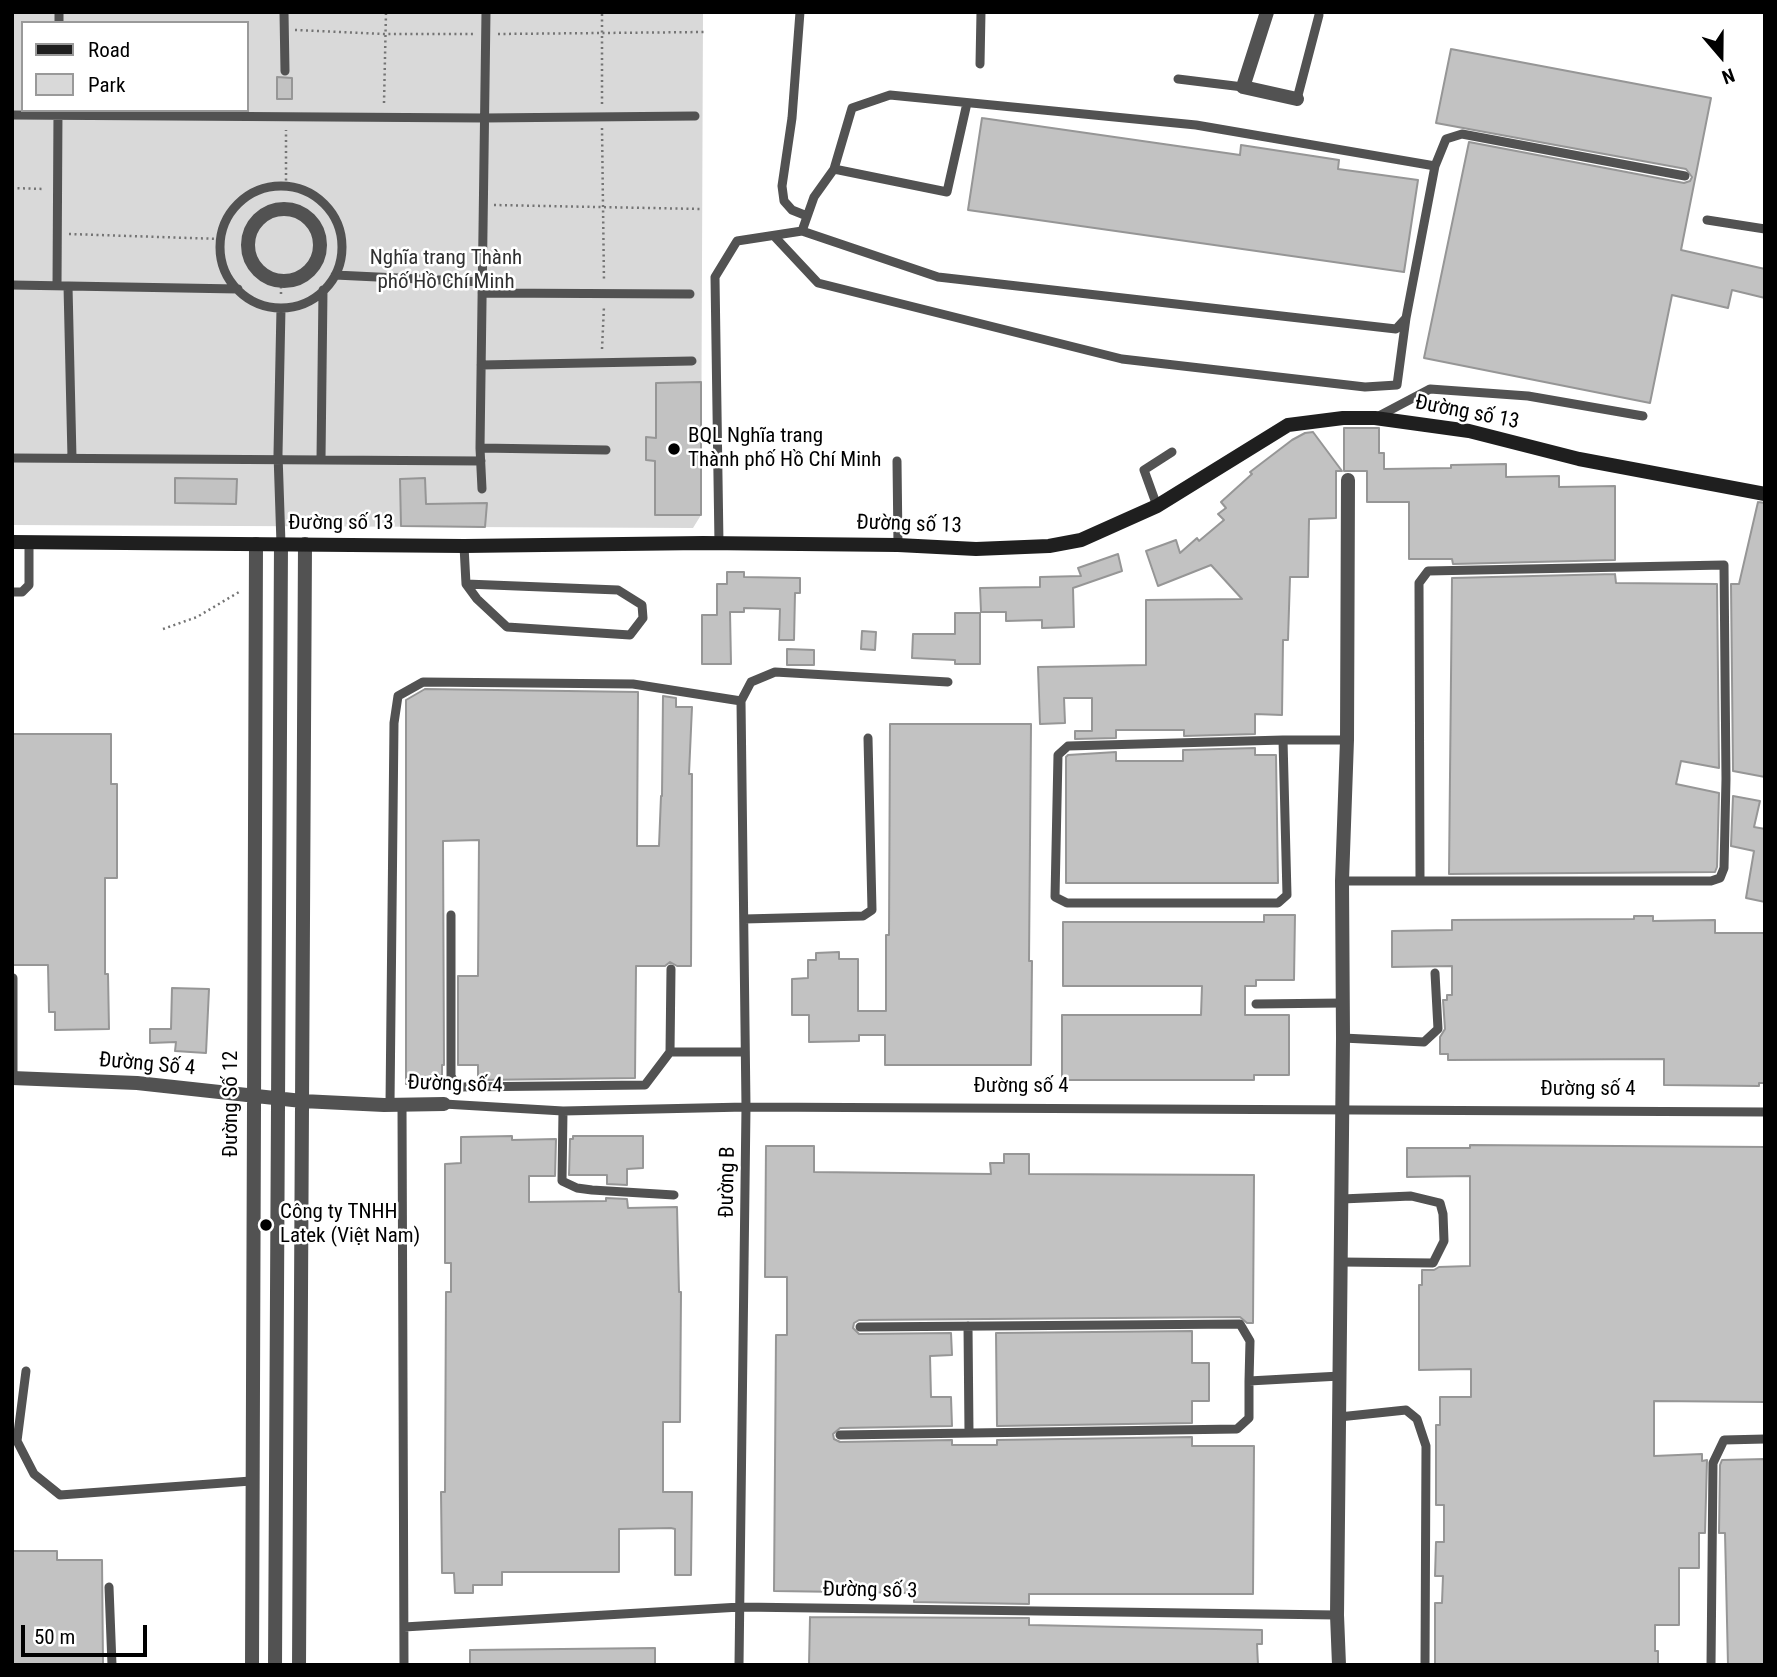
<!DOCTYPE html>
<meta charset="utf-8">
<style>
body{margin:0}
#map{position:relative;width:1777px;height:1677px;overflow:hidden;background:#fff;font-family:"Roboto Condensed",sans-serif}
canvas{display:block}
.frame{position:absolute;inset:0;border:14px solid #000;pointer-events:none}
.legend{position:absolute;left:21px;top:21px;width:228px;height:91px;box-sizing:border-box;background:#fff;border:2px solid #999;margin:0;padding:9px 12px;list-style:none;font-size:21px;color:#000}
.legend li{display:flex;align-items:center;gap:14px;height:35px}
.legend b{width:35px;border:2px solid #999}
.north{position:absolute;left:1686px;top:21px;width:70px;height:70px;-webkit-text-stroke:5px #fff;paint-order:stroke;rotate:160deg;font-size:19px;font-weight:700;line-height:28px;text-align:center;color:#000}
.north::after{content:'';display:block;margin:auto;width:24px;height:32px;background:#000;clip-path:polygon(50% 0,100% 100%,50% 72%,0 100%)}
.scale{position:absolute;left:21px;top:1625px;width:126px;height:32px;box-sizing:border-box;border:4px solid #000;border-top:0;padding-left:9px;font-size:21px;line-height:24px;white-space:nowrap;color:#000;-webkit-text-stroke:5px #fff;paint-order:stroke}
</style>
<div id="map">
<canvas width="1777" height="1677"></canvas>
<div class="frame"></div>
<ul class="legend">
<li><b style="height:9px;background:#1f1f1f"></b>Road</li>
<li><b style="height:19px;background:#d9d9d9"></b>Park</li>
</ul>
<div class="north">N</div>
<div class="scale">50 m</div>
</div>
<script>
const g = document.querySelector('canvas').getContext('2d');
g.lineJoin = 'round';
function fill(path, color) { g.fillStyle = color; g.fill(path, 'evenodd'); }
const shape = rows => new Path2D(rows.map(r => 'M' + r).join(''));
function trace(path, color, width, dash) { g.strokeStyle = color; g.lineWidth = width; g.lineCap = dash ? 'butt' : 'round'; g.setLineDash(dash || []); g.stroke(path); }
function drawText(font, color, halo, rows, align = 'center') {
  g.font = font + ' "Roboto Condensed",sans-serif'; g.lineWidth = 5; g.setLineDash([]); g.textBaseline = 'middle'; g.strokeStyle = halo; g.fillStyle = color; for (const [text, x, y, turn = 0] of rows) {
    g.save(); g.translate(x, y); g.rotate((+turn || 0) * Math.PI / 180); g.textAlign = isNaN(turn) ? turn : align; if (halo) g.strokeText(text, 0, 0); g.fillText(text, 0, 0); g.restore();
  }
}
fill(shape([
 [12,12,703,12,701,515,693,528,12,525],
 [23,23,247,23,247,110,23,110]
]), '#d9d9d9');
const building = shape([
 [1451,49,1711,98,1681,250,1765,269,1765,298,1732,290,1728,308,1672,295,1650,403,1424,358,1469,142,1684,183,1690,181,1692,177,1686,169,1436,123,1451,49],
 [277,77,292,78,292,99,277,99,277,77],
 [982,118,1240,155,1241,145,1339,160,1338,169,1418,180,1404,272,968,210,982,118],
 [701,382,701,515,655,515,655,461,646,460,646,437,656,438,656,383,701,382],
 [1344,428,1379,428,1379,453,1384,453,1384,469,1451,468,1451,465,1506,464,1506,477,1559,476,1559,487,1615,486,1615,560,1453,564,1452,559,1409,559,1409,502,1367,502,1367,471,1344,471,1344,428],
 [1313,432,1342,471,1336,471,1336,518,1309,519,1308,577,1290,577,1288,640,1283,640,1282,715,1255,714,1255,734,1184,736,1184,730,1116,730,1116,738,1075,739,1075,731,1092,731,1092,698,1064,698,1065,723,1040,724,1038,667,1146,665,1146,600,1242,599,1211,565,1158,586,1146,551,1176,540,1180,553,1197,538,1199,541,1224,520,1218,514,1226,508,1221,502,1252,474,1250,472,1292,440,1305,433,1313,432],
 [175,478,237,479,236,504,175,503,175,478],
 [425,478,426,504,487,503,485,527,401,526,400,479,425,478],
 [1758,502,1765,503,1765,777,1733,771,1731,584,1739,584,1758,502],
 [1118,554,1122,571,1073,588,1074,627,1042,628,1042,620,1006,621,1006,612,981,612,980,588,1040,587,1040,577,1081,576,1078,568,1118,554],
 [727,572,744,572,744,577,800,578,800,593,795,593,794,640,779,640,780,609,744,608,744,612,730,612,731,664,702,664,702,615,717,615,717,584,727,584,727,572],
 [1615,574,1616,583,1717,584,1719,768,1681,761,1676,784,1719,793,1717,867,1715,872,1449,874,1452,578,1615,574],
 [955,613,980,613,980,664,955,664,955,660,912,658,913,634,955,634,955,613],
 [862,631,876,632,875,650,861,649,862,631],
 [787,649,814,650,814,665,787,665,787,649],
 [425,689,638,692,637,846,659,846,661,796,662,796,663,696,676,698,676,707,692,707,689,774,692,774,691,966,677,966,670,962,665,966,636,966,635,1078,478,1080,478,1065,458,1065,458,976,478,976,479,840,443,841,444,1065,442,1065,442,1084,406,1084,406,700,425,689],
 [890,724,1031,724,1029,961,1032,961,1031,1065,885,1065,885,1035,859,1035,859,1041,809,1042,809,1015,792,1015,792,979,808,978,808,960,816,960,816,953,839,952,839,959,858,959,858,1011,886,1011,886,935,889,935,890,724],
 [12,734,111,734,111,784,117,784,117,878,105,878,105,974,108,974,109,1029,55,1030,55,1012,49,1012,48,965,12,965,12,734],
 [1255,748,1255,755,1276,755,1278,883,1066,883,1066,757,1068,755,1116,752,1116,761,1183,761,1183,750,1255,748],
 [1733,796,1760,801,1754,827,1765,829,1765,902,1746,898,1754,851,1731,846,1733,796],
 [1264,915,1295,915,1294,980,1256,980,1256,986,1245,986,1245,1015,1289,1015,1289,1075,1254,1075,1254,1080,1062,1080,1062,1015,1201,1015,1202,986,1063,986,1063,922,1264,922,1264,915],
 [1634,916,1653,916,1653,921,1715,920,1715,933,1764,933,1765,1083,1759,1083,1759,1086,1664,1085,1664,1059,1448,1060,1448,1054,1440,1054,1440,1037,1445,1029,1443,1000,1447,1000,1447,995,1452,995,1452,966,1392,967,1392,931,1452,930,1452,920,1634,919,1634,916],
 [172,988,209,989,206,1053,175,1051,176,1042,150,1043,150,1029,171,1029,172,988],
 [512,1136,512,1140,556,1139,555,1176,529,1176,529,1202,606,1201,606,1198,627,1199,628,1208,677,1207,679,1292,681,1292,680,1422,663,1422,663,1492,692,1492,691,1575,675,1575,675,1529,671,1528,619,1529,619,1572,502,1572,502,1585,473,1585,473,1593,455,1593,454,1573,442,1573,441,1492,445,1492,446,1292,451,1292,451,1263,445,1263,445,1164,461,1163,461,1137,512,1136],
 [573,1136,643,1136,643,1168,627,1169,627,1185,607,1184,607,1175,569,1175,570,1139,573,1139,573,1136],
 [1470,1145,1765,1147,1765,1402,1654,1401,1654,1456,1702,1454,1702,1461,1707,1460,1705,1533,1699,1533,1699,1568,1679,1568,1679,1625,1655,1625,1655,1651,1658,1651,1658,1665,1435,1665,1435,1603,1442,1603,1443,1576,1435,1576,1436,1542,1444,1542,1444,1505,1436,1505,1436,1425,1440,1425,1440,1397,1471,1397,1471,1369,1419,1370,1419,1285,1422,1285,1422,1270,1434,1270,1439,1267,1470,1266,1470,1176,1407,1177,1407,1148,1470,1148,1470,1145],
 [766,1146,814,1146,814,1172,991,1174,990,1163,1004,1163,1004,1154,1029,1154,1029,1174,1254,1175,1253,1323,1247,1323,1240,1317,859,1320,854,1323,853,1328,859,1334,951,1333,952,1355,930,1356,931,1397,951,1397,952,1426,840,1428,833,1434,834,1439,840,1442,952,1440,952,1445,997,1445,997,1440,1192,1437,1192,1446,1254,1446,1253,1594,1029,1594,1029,1604,914,1602,914,1593,774,1591,776,1335,787,1335,787,1277,765,1277,766,1146],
 [1192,1331,1192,1363,1209,1363,1209,1401,1192,1401,1192,1423,997,1426,996,1333,1192,1331],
 [1765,1459,1765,1665,1728,1665,1725,1533,1719,1533,1720,1465,1722,1460,1765,1459],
 [12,1551,57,1551,57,1560,102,1560,103,1665,12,1665,12,1551],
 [810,1617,1029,1618,1029,1625,1262,1630,1262,1644,1257,1644,1258,1665,809,1665,810,1617],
 [655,1648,655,1665,470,1665,470,1650,655,1648]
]);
fill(building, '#c2c2c2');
trace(building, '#969696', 2);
trace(shape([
 [295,30,385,34,474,34],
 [498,34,705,32],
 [384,103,386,12],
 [602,104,602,12],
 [602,128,604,282],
 [286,186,286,130],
 [12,188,44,189],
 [494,205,701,209],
 [69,234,220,239],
 [281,294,281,281],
 [602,349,604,306],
 [163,629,197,617,239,592]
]), '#747474', 2.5, [2, 3.5]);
trace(shape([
 [284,12,285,71],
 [800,12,792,118,782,186,784,201,792,210,807,216],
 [59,23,59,12],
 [980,64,981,12],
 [1178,79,1243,87],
 [1297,99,1319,15],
 [12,115,484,118,695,116],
 [834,169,947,192,967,103],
 '220 247a61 61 0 1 1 122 0a61 61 0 1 1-122 0Z',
 [1707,220,1765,229],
 [802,231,814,197,834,169,852,108,890,95,1196,125,1435,166],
 [774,236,818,283,1122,359,1365,387,1397,385,1406,318],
 [335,275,482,282],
 [12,285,238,289],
 [57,286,58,110],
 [68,286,72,458],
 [482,293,690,294],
 [281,308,278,454,281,544],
 [481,365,692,361],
 [1377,417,1430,389,1528,396,1643,416],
 [480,448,606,450],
 [12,458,481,461],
 [321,459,323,290],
 [897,461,898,545],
 [482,489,480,448,486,12],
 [1157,506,1144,470,1172,452],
 [719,544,715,277,737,241,802,231,938,277,1396,329,1406,318,1435,166,1446,139,1462,134,1685,176],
 [464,546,466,584,477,599,507,627,630,635,643,618,642,605,618,590,466,584],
 [12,592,22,592,29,585,29,542],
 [1283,740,1287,895,1278,903,1067,903,1055,897,1058,755,1068,746,1283,740,1347,740],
 [1342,881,1711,881,1720,878,1724,868,1726,779,1724,565,1428,571,1419,583,1420,880],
 [451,915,451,1076,457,1087,645,1085,670,1052,745,1052],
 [744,919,863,916,872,910,868,738],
 [13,978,13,1078],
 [1256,1004,1342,1003],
 [1343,1038,1424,1042,1438,1029,1435,973],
 [670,1052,671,969],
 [390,1104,394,723,398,696,423,682,633,684,741,701],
 [402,1104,404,1665],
 [444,1104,563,1111,746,1107,1765,1112],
 [563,1111,562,1181,577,1188,592,1190,674,1195],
 [1341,1262,1433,1263,1444,1241,1443,1214,1440,1203,1411,1196,1342,1199],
 [968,1326,969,1433],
 [860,1327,1240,1324,1250,1341,1249,1381,1340,1376],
 [26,1371,17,1441,34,1474,60,1495,251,1481],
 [1339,1417,1406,1410,1417,1419,1426,1446,1425,1665],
 [840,1435,1237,1429,1249,1418,1249,1381],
 [109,1587,112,1665],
 [404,1627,740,1607,1337,1615],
 [739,1665,746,1107,741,701,751,682,775,672,948,682],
 [1711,1665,1713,1463,1724,1440,1765,1439]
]), '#525252', 9);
trace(shape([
 [1267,12,1243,87,1297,99],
 '248 245a36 36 0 1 1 72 0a36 36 0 1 1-72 0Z',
 [12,1078,137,1083,302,1101,384,1105,444,1104],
 [252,1665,256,544],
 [275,1665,281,544],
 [299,1665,305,544],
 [1339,1665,1337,1615,1343,1038,1342,881,1347,740,1348,480]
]), '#525252', 14);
trace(shape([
 [12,542,464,546,703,543,898,545,976,549,1049,546,1081,540,1157,506,1288,425,1343,418,1375,418,1469,431,1579,459,1765,494]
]), '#1f1f1f', 14);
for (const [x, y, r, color] of [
 [674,449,7,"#000"],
 [266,1225,7,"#000"]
]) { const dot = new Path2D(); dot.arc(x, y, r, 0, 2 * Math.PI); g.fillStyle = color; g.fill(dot); trace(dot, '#fff', 2.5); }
drawText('21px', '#303030', '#fff', [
 ["Nghĩa trang Thành",446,259],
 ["phố Hồ Chí Minh",446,283]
]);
drawText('21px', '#000', '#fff', [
 ["Đường số 13",1467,413,11],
 ["Đường số 13",341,524],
 ["Đường số 13",909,525,2],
 ["Đường Số 4",147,1065,5],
 ["Đường số 4",455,1085,2],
 ["Đường số 4",1021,1087],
 ["Đường số 4",1588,1090],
 ["Đường Số 12",232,1104,-90],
 ["Đường B",728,1182,-89],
 ["Đường số 3",870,1591,1]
]);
drawText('21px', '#000', '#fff', [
 ["BQL Nghĩa trang",688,437],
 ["Thành phố Hồ Chí Minh",688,461],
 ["Công ty TNHH",280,1213],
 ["Latek (Việt Nam)",280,1237]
], 'left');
</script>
